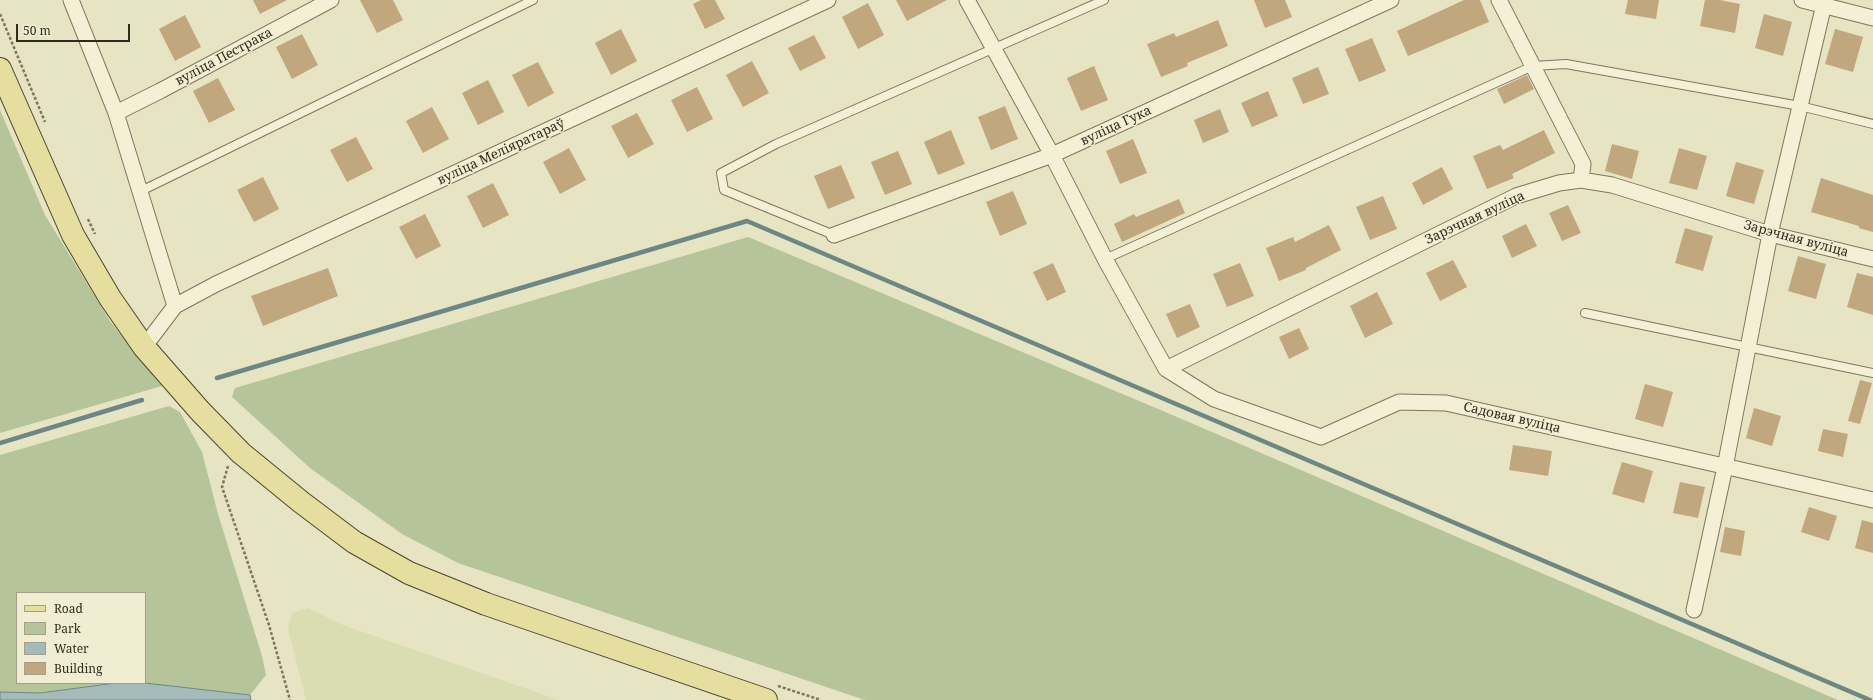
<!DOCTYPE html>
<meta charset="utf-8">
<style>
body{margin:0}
#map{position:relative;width:1873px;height:700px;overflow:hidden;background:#e7e4c3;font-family:"Noto Serif",serif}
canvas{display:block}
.legend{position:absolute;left:16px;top:592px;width:130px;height:92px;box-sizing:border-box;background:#f0edd2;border:1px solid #a49f8a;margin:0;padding:5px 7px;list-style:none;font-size:12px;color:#312b1e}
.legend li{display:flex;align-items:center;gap:8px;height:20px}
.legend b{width:20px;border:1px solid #a49f8a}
.scale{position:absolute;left:16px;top:24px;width:114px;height:18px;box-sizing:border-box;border:2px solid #312b1e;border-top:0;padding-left:5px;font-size:12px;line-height:14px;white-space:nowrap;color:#312b1e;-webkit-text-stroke:3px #f0edd2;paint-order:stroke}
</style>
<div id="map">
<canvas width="1873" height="700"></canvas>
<ul class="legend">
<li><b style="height:5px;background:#e6de9f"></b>Road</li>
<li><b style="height:11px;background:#b6c499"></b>Park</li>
<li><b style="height:11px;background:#a5bbb9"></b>Water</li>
<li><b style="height:11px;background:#c1a77e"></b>Building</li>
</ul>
<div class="scale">50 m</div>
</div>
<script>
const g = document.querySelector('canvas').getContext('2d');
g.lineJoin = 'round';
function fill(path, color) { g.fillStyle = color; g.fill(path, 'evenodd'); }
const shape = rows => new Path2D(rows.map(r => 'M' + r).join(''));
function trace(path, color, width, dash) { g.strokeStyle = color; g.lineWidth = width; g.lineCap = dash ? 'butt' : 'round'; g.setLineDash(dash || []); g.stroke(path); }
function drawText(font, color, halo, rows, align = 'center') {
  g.font = font + ' "Noto Serif",serif'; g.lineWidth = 3; g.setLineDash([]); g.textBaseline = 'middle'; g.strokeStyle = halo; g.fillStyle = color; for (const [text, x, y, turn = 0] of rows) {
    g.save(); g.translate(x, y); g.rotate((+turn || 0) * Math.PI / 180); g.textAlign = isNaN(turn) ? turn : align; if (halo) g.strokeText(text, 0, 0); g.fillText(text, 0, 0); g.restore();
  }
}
fill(shape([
 [309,608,340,624,559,700,306,700,288,629,292,613]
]), '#dadcb2');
fill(shape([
 [0,110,45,215,110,321,162,386,0,433],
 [748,237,1163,411,1838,700,865,700,458,563,402,534,310,468,232,397,235,388],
 [169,406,180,412,202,452,218,514,262,656,266,675,250,695,145,683,145,593,17,593,17,683,116,683,40,693,0,692,0,455]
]), '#b6c499');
const water = shape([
 [116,683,145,683,250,695,251,700,0,700,0,692,40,693,116,683]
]);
fill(water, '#a5bbb9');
trace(water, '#6d8786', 1);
trace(shape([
 [217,378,747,221,1870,700],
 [0,443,142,400]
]), '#6d8786', 4.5);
fill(shape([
 [253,0,287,0,260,14],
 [360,0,393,0,403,20,377,33],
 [701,0,715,0,725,19,705,29,693,4],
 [896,0,947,0,907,21],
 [1254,0,1285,0,1292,17,1265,28],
 [1464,0,1480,0,1489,22,1408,56,1397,31],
 [1628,0,1659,0,1656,19,1625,14],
 [1705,0,1720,0,1740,4,1735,33,1700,26],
 [868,3,884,35,858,49,842,17],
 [1764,14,1792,22,1783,56,1755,48],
 [185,15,201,47,175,61,159,29],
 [1218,20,1228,46,1187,63,1188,66,1161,77,1147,44,1174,33,1176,37],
 [621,29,637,61,611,75,595,43],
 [1835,29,1863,37,1853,72,1825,64],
 [302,34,318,65,292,79,276,47],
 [814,35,826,58,800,71,788,48],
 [1372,38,1386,71,1359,82,1345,49],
 [752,61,769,93,743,107,726,75],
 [538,62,554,93,528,107,512,75],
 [1094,66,1108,100,1081,111,1067,78],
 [1318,67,1329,94,1303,104,1292,78],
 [1527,75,1534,89,1504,104,1497,89],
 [218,78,235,110,209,123,193,91],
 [488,80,504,112,478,125,462,93],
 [697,87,713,119,687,132,671,100],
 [1268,91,1278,116,1252,127,1241,103],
 [1005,106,1018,139,991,150,978,117],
 [432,107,449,139,423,153,406,121],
 [1220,109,1229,132,1203,143,1194,120],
 [637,113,654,144,628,158,611,126],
 [951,130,965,164,938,175,924,142],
 [1544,130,1555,153,1512,174,1514,178,1487,189,1473,156,1500,145,1503,150],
 [356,137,373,169,347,182,330,150],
 [1133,139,1147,173,1120,184,1106,151],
 [1612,144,1639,151,1632,179,1605,171],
 [569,148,586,180,560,194,543,162],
 [1679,148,1707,156,1697,190,1669,183],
 [898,151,912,184,885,195,871,162],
 [1736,162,1764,170,1754,204,1726,196],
 [841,165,855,198,828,209,814,176],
 [1442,167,1453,189,1423,205,1412,183],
 [263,177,279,209,254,222,237,190],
 [1821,178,1873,195,1873,232,1859,228,1859,226,1811,212],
 [493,183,509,215,483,228,467,196],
 [1013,191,1027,224,1000,236,986,202],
 [1383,196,1397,229,1370,240,1356,207],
 [1179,199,1185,213,1122,242,1114,224,1134,214,1136,217],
 [1568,205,1581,233,1562,241,1549,213],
 [425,214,441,246,416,259,399,227],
 [1526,224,1537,246,1512,258,1502,236],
 [1329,225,1341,250,1306,268,1306,270,1279,281,1266,248,1293,237,1295,242],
 [1685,228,1713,236,1703,271,1675,263],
 [1798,256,1826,264,1816,299,1788,291],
 [1453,260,1467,287,1440,301,1426,273],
 [1053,263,1066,292,1047,301,1033,272],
 [1240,263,1254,296,1227,307,1213,274],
 [328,268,338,296,263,326,251,296],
 [1857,273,1873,277,1873,315,1847,307],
 [1377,292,1393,324,1365,338,1350,306],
 [1190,304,1200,327,1177,338,1166,314],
 [1299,328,1309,349,1289,359,1279,337],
 [1860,380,1872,383,1860,424,1848,421],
 [1645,384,1673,392,1663,427,1635,419],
 [1754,408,1781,416,1772,446,1746,438],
 [1823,429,1848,434,1843,457,1818,451],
 [1513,445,1552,451,1548,476,1509,470],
 [1622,462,1653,471,1644,503,1612,494],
 [1680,482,1705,487,1698,518,1673,513],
 [1809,507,1837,516,1829,541,1801,532],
 [1862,520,1873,523,1873,553,1855,548],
 [1725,527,1745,531,1741,556,1720,552]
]), '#c1a77e');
const lane = shape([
 [141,191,533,0],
 [834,235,724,190,721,173,776,144,1104,0],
 [1105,259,1533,66,1566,64,1800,106,1873,124],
 [1585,313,1873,373]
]);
const street = shape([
 [71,0,116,113,175,306],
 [967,0,1052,155,1105,259,1166,369,1214,399,1321,437,1399,402,1446,403,1873,500],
 [1499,0,1583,164,1581,180],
 [1802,0,1873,18],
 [116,113,160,91,331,0],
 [834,235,1052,155,1391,0],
 [144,347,175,306,216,284,828,0],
 [1166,369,1516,196,1559,183,1581,180,1612,185,1770,234,1873,259],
 [1694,610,1725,467,1770,234,1825,0]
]);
const primary = shape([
 [0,69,73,235,110,298,144,347,200,411,241,453,301,502,354,542,409,573,486,604,766,700]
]);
trace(lane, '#7f765c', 10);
trace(street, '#7f765c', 17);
trace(primary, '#4d4430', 24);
trace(shape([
 [0,14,45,122],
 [88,219,95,234],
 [228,466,222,487,269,625,290,700],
 [778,686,821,700]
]), '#7f765c', 2.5, [3, 2]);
trace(lane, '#f3f0d5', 8);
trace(street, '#f3f0d5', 15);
trace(primary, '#e6de9f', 22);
drawText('13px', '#312b1e', '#f0edd2', [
 ["вуліца Пестрака",224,57,-28],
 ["вуліца Гука",1116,126,-25],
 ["вуліца Меліяратараў",501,152,-25],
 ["Зарэчная вуліца",1475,218,-25],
 ["Зарэчная вуліца",1796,239,15],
 ["Садовая вуліца",1512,418,13]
]);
</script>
